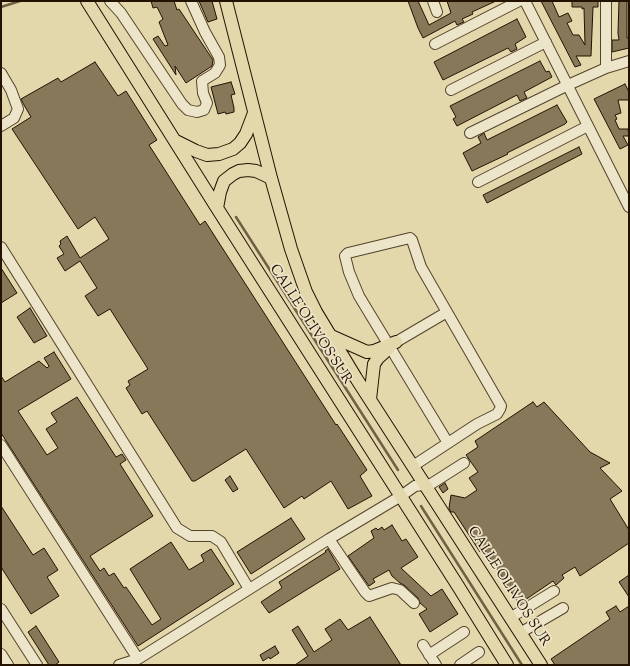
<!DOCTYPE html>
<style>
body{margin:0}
#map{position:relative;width:630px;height:666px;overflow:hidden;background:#e3d7ac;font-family:"Sorts Mill Goudy",serif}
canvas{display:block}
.frame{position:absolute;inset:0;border:2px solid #241200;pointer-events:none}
</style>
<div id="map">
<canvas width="630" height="666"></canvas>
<div class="frame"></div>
</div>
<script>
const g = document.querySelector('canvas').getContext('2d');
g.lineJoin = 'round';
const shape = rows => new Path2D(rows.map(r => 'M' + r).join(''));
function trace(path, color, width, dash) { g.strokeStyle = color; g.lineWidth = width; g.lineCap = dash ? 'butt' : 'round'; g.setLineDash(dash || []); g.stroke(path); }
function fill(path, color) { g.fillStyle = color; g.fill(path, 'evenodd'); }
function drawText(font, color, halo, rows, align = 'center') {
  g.font = font + ' "Sorts Mill Goudy",serif'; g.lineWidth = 3.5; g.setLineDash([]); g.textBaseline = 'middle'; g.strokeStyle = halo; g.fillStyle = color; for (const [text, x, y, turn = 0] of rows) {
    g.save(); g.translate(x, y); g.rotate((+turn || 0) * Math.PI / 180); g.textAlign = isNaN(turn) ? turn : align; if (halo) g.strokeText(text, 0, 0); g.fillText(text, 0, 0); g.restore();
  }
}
trace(shape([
 [1,7,20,1],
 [236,217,398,470],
 [421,506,522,665]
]), '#706044', 2.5);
const building = shape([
 [151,1,174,1,177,10,179,9,213,60,212,66,186,83,175,66,176,75,153,39,158,36,165,46,168,45,159,22,163,19,157,7,153,8,151,1],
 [199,1,212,1,217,19,208,22,199,1],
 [408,1,418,1,429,25,451,13,447,1,496,1,472,12,473,14,462,19,464,22,457,25,455,21,423,38,418,28,408,1],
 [541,1,552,1,559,17,568,13,572,21,567,23,573,35,579,35,585,45,584,8,582,9,582,7,572,7,572,1,598,1,598,7,593,7,591,56,576,56,581,65,575,67,541,1],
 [619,1,627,1,627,38,629,38,629,48,612,52,612,40,619,40,618,33,619,1],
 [517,19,526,37,515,44,517,49,511,52,508,48,443,80,434,62,517,19],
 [540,61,546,72,549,71,552,77,524,92,527,98,520,101,517,95,457,126,453,119,456,117,450,106,540,61],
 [95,62,118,96,126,91,157,140,149,145,200,225,205,221,336,425,337,424,367,470,360,476,372,496,348,509,331,481,304,499,302,496,284,508,246,449,195,481,192,481,147,411,142,414,126,388,130,385,128,381,148,369,110,309,98,316,85,296,97,288,80,261,65,271,57,258,64,254,59,246,61,244,60,241,67,236,80,258,109,239,95,217,78,229,12,129,31,117,24,105,21,99,58,78,61,82,95,62],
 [231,82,235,94,231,95,234,108,234,112,226,114,225,112,218,114,211,87,231,82],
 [625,84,629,92,629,100,618,100,621,113,615,115,617,119,615,120,619,129,628,129,629,136,623,136,628,145,620,149,594,99,625,84],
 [557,105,567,122,565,124,507,153,508,154,472,171,463,153,481,143,478,137,484,133,487,140,557,105],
 [579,147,582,154,487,203,483,195,579,147],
 [1,268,17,293,1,303,1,268],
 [30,308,47,336,34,343,17,317,30,308],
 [54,352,71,379,18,411,47,455,58,448,46,429,57,422,51,413,77,397,116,457,122,454,126,460,120,464,153,516,90,556,100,571,104,568,109,576,114,573,124,588,126,587,152,625,161,619,130,569,171,542,189,570,204,561,201,555,211,549,234,584,138,646,1,433,1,376,5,382,39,361,47,368,49,366,44,358,54,352],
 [533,402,537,407,544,402,590,452,610,463,600,468,622,491,610,499,629,530,629,543,580,576,575,567,562,575,564,578,556,585,553,581,519,604,484,549,480,552,454,512,451,512,449,508,451,495,465,498,477,490,469,478,478,472,466,455,478,447,475,441,533,402],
 [230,476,238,489,233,492,225,480,230,476],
 [445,483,448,489,443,493,439,487,445,483],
 [1,506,33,555,44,548,58,570,47,577,59,596,31,614,1,567,1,506],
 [291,518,305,539,251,574,237,552,291,518],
 [392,525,402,541,406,539,418,557,401,568,431,596,442,589,458,614,430,632,419,614,427,609,420,603,418,598,404,585,400,583,392,576,389,570,373,579,375,582,369,586,348,556,374,538,371,531,376,528,378,530,382,527,384,530,392,525],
 [328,549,340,569,269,613,261,602,282,588,279,582,326,552,325,551,328,549],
 [629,575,629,597,619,582,629,575],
 [616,606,620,612,629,606,629,665,555,665,551,659,610,619,606,612,616,606],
 [370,617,401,665,295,665,308,656,292,630,298,626,314,652,332,640,325,629,340,619,348,630,370,617],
 [36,626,59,662,55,665,49,665,28,632,36,626],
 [275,646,279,653,270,659,269,657,263,661,260,655,275,646]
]);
fill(building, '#877859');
trace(building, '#241200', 1);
const minor = shape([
 [110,1,121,13,182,104,188,110,197,112,204,110,207,103,203,93,202,81,215,73,220,65,219,57,205,32,191,1],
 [433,1,437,12],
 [525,1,629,207],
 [606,1,606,68],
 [435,44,519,1],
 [1,73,11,90,18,109,14,118,1,126],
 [451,90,546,42],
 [470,133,568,85,606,68,629,61],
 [478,182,588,126],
 [1,247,177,528,190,536,212,536,221,542,249,589],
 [396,342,447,312],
 [1,445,138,659],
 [413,466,477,424,497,414,500,409,501,406,421,267,412,240,410,238,348,253,345,256,349,272,359,296,448,443],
 [329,539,365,592,369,596,392,588,400,590,414,603],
 [1,609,37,665],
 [510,618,554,591],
 [520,633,563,608],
 [423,645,436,665],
 [1,654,8,665],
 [429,655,464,632],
 [119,665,138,659,329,539,401,496,415,486,431,484,464,463],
 [460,665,479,652]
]);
const major = shape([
 [87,1,217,208,458,586,507,665],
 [226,1,271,178,291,249,306,292,316,312,356,378,541,665],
 [176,141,196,151,207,155,219,154,233,149,240,143,246,134,254,113],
 [217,208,220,192,224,181,233,174,239,171,248,170,256,171,271,178],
 [331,336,367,352,374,351,396,342],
 [370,399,374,364,378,358,389,348]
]);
trace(minor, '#54432b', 12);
trace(major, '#241200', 14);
trace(minor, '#ede5c9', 10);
trace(major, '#e3d7ac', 12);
drawText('14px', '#241200', '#ede5c9', [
 ["CALLE OLIVOS SUR",310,325,57],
 ["CALLE OLIVOS SUR",508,587,57]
]);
</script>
